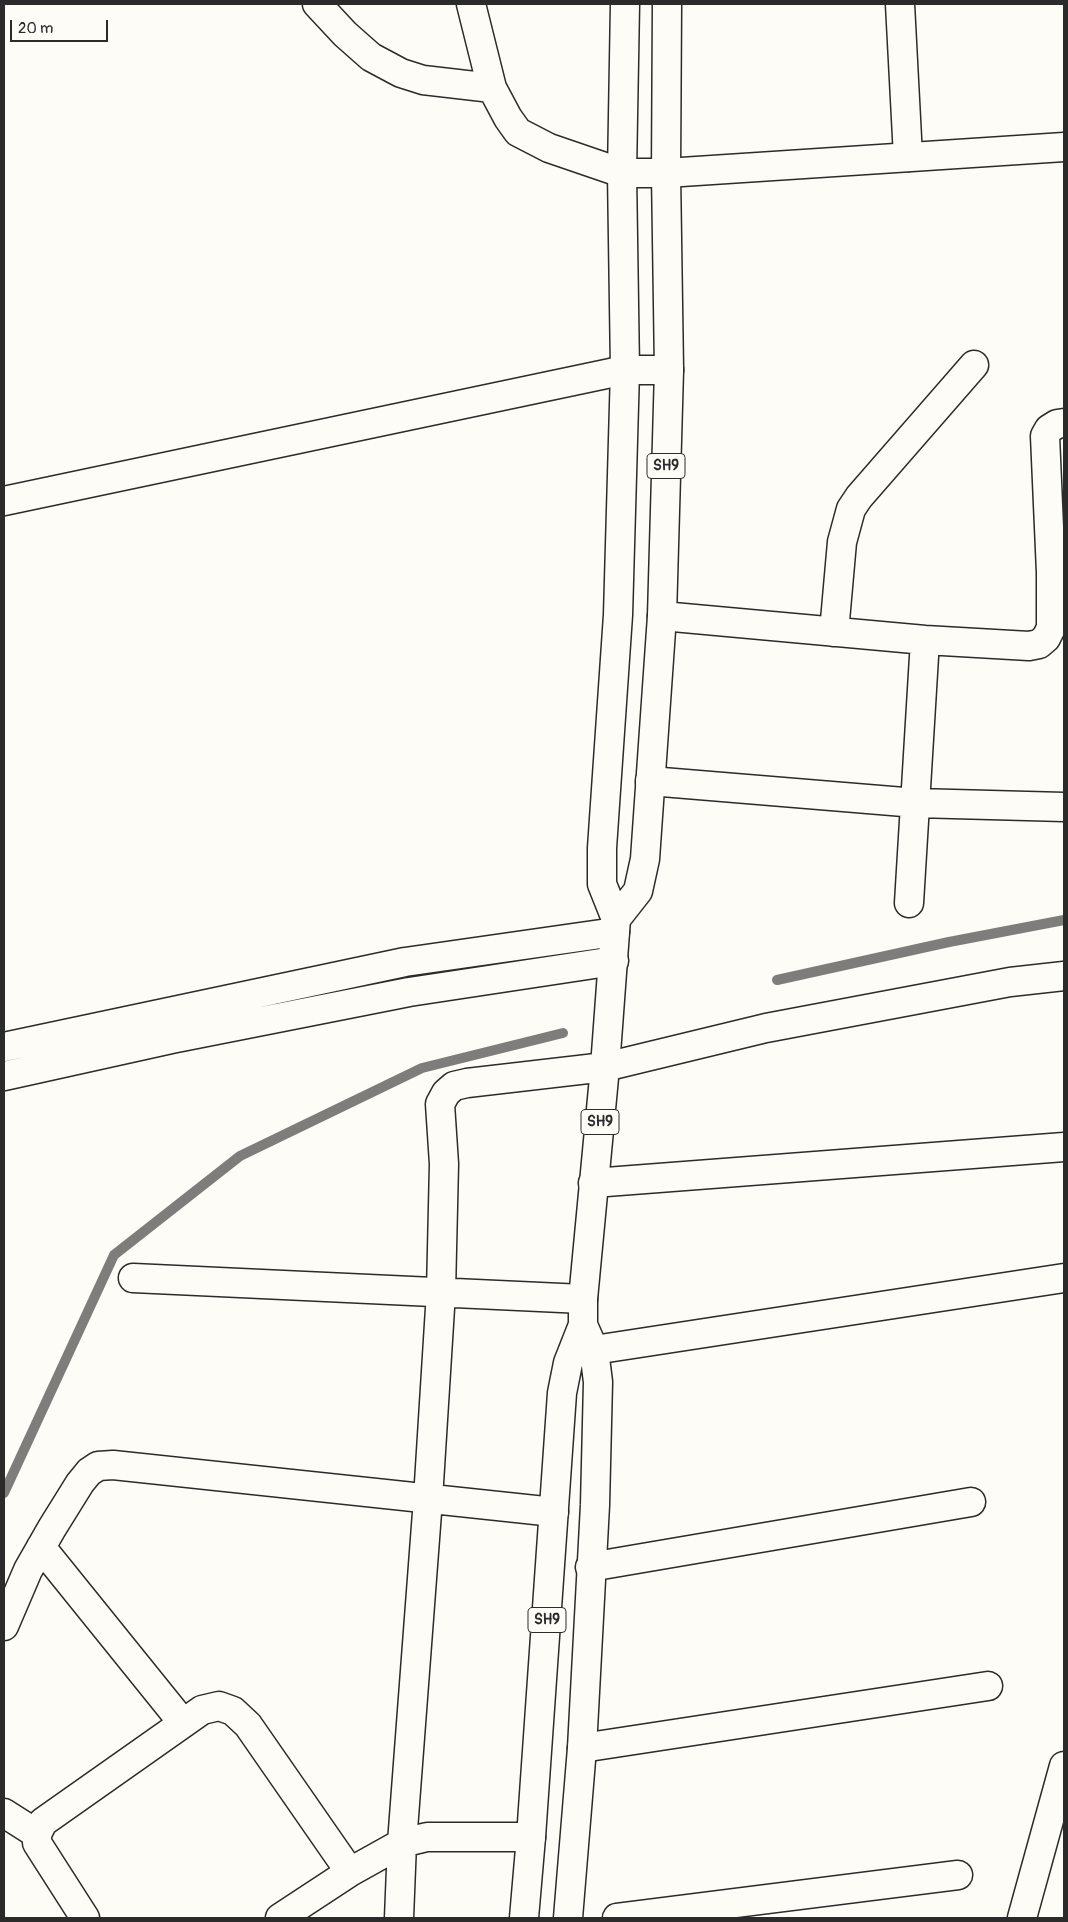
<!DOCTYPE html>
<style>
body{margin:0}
#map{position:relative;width:1068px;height:1922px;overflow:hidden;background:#fdfcf7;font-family:Pangolin,sans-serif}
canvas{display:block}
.frame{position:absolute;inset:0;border:5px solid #2b2b2b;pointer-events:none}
.scale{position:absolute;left:10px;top:20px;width:98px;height:22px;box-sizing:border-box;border:2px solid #2b2b2b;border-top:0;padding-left:6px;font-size:15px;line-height:18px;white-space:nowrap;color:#2b2b2b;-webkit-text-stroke:4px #fdfcf7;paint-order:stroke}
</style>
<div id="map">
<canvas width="1068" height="1922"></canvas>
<div class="frame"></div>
<div class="scale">20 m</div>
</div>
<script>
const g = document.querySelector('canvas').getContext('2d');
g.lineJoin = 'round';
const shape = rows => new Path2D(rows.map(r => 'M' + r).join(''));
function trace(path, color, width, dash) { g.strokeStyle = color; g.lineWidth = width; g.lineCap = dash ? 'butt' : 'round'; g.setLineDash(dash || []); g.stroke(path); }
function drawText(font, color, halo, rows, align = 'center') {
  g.font = font + ' Pangolin,sans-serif'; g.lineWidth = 4; g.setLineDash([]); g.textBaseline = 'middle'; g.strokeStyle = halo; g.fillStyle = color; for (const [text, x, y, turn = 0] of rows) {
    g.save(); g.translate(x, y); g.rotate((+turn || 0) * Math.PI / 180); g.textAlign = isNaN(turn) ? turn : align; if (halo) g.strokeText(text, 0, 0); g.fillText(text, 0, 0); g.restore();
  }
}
trace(shape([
 [777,980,949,942,1064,920],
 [4,1493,114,1255,240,1156,422,1068,563,1033]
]), '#7e7d7b', 10);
const street = shape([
 [317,4,345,34,371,57,401,73,423,80,492,88],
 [471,4,492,88,508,118,518,132,549,148,622,173],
 [900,4,908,157],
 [4,501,625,370,669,370],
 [662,616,925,640,1029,646,1039,644,1046,638,1051,628,1051,573,1045,436,1049,429,1057,424,1064,423],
 [834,632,842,542,851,509,859,497,974,365],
 [650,781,916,803,1064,807],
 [909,903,925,640],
 [4,1047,405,962,615,932],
 [4,1076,171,1039,409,992,614,961],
 [593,1183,1064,1147],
 [133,1278,583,1299],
 [594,1350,1064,1278],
 [41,1547,183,1723],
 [590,1567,971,1502],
 [4,1626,28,1570,52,1528,80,1483,89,1472,98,1466,113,1465,554,1512],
 [582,1748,988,1686],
 [4,1813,37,1834],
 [85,1918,37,1843,37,1834,43,1822,202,1710,219,1706,233,1711,248,1725,350,1872],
 [280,1918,350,1872,402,1843,427,1837,531,1837],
 [399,1918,402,1843,428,1499,441,1292,444,1164,440,1104,446,1093,454,1086,467,1083,605,1067,766,1028,1010,982,1064,976],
 [617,1918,958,1875],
 [1022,1918,1064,1766]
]);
const secondary = shape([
 [622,173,666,173,1064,147]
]);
const primary = shape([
 [616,919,638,891,645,859,662,616,669,370,666,173,667,4],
 [524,1918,531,1837,562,1393,568,1363,583,1325,583,1299,605,1067,615,932,616,919,602,884,602,848,618,615,625,370,622,173,625,4],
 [568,1918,582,1748,595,1505,598,1382,594,1350,583,1325]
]);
trace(street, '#2b2b2b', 31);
trace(secondary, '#2b2b2b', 31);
trace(primary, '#2b2b2b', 31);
trace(street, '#fdfcf7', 28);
trace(secondary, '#fdfcf7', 28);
trace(primary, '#fdfcf7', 28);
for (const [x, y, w] of [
 [666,466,38],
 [600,1122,38],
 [547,1620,38]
]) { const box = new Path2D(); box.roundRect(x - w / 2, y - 12.5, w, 25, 4); g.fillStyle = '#fdfcf7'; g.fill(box); trace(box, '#2b2b2b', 1); }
drawText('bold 15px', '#2b2b2b', null, [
 ["SH9",666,466],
 ["SH9",600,1122],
 ["SH9",547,1620]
]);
</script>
